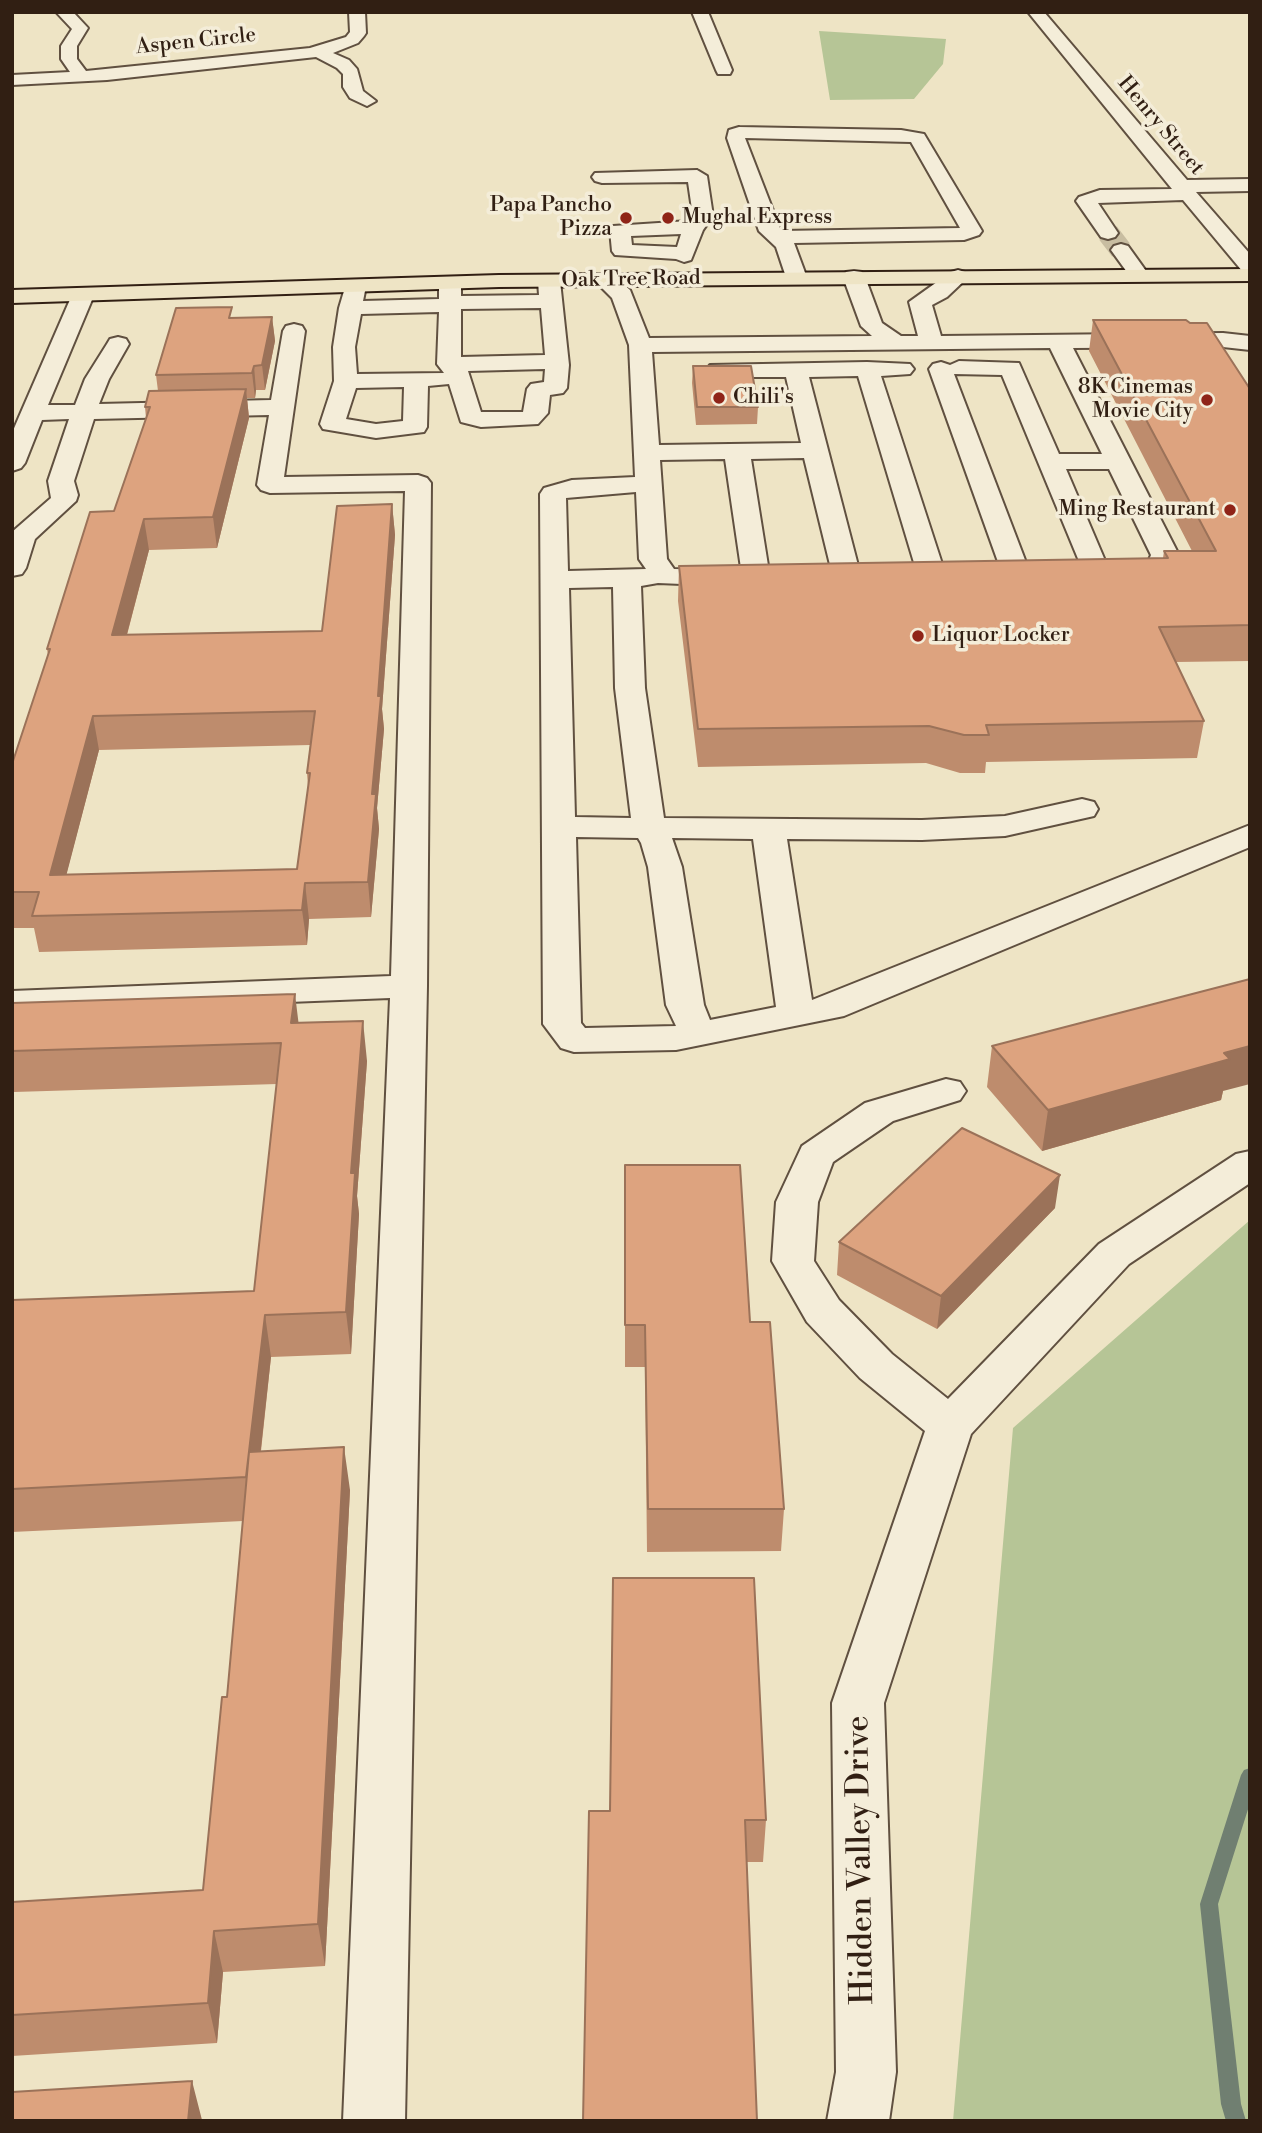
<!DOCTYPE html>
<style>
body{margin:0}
#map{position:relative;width:1262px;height:2133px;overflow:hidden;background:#eee4c5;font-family:"Libre Bodoni",serif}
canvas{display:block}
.frame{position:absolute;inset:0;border:14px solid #311f13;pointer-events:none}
</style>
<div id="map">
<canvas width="1262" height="2133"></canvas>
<div class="frame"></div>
</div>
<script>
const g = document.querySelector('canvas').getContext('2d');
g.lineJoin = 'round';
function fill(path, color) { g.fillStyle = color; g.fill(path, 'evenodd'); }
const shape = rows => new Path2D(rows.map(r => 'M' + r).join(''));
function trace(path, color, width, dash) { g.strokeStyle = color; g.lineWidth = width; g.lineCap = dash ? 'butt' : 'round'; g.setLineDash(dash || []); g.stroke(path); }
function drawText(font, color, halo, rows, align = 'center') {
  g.font = font + ' "Libre Bodoni",serif'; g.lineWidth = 7; g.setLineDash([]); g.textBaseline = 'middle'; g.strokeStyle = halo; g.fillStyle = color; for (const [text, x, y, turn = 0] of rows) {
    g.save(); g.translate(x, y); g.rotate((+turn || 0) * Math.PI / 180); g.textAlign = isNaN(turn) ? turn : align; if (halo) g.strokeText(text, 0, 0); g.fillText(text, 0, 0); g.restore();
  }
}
fill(shape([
 [819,31,946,39,943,64,914,99,830,100],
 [1250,1220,1250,2121,953,2121,1013,1428]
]), '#b6c596');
fill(shape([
 [1250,1768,1250,1803,1218,1904,1241,2104,1246,2121,1226,2121,1221,2104,1200,1904,1241,1775,1244,1770,1250,1768]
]), '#707f71');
trace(shape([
 [1108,233,1121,250]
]), '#c8bda1', 22, [22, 10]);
const minor = shape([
 [56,12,73,12,88,28,77,46,77,59,86,71,310,48,346,37,350,32,349,12,365,12,366,33,364,36,358,43,333,53,349,60,357,69,363,91,376,101,367,106,350,98,343,87,343,74,337,68,316,57,107,80,12,85,12,75,70,72,61,59,61,46,72,29,56,12],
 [692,12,708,12,732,70,730,74,718,74,716,70,692,12],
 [1028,12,1044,12,1187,180,1250,179,1250,191,1196,192,1250,254,1250,274,1243,272,1183,200,1098,203,1118,233,1115,237,1108,239,1101,237,1076,201,1079,197,1100,190,1172,189,1028,12],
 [739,127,901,130,924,134,982,231,979,235,964,240,794,243,807,278,804,283,788,283,776,247,759,231,727,138,729,130,739,127],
 [745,138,911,142,960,228,781,231,745,138],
 [697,170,707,176,713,216,703,230,691,260,684,262,676,259,615,255,612,251,610,230,613,226,689,221,693,216,688,182,602,183,595,181,592,177,595,173,697,170],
 [681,234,677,247,632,245,631,236,681,234],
 [1121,244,1128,246,1146,271,1150,275,1146,279,1132,279,1111,250,1114,246,1121,244],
 [958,270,965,272,969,276,965,280,947,297,932,305,941,336,1223,333,1250,336,1250,350,1223,347,1073,348,1179,555,1174,567,1170,573,1147,579,1122,579,1112,577,1109,573,1106,578,1096,580,1086,578,1002,375,954,374,1030,573,1026,579,1016,581,1006,579,1002,573,929,369,933,364,941,362,950,365,959,361,1019,363,1059,454,1102,454,1050,348,652,352,659,445,801,443,786,377,718,377,710,375,706,370,710,365,867,362,910,364,914,369,910,374,881,376,946,576,942,582,932,584,922,582,918,576,858,376,809,377,861,577,857,583,847,585,837,583,833,577,804,458,751,459,770,578,766,584,756,586,746,584,743,579,740,584,730,586,658,583,641,586,645,688,664,818,922,820,1005,816,1082,799,1094,802,1098,809,1094,816,1005,836,922,840,787,839,812,1000,1250,825,1250,847,844,1016,676,1050,574,1052,561,1048,543,1024,540,494,544,488,572,480,635,477,629,345,612,298,594,280,597,275,613,275,630,290,649,338,872,336,861,326,843,277,846,272,854,271,862,272,865,277,882,323,901,336,918,336,909,302,951,272,958,270],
 [725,459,742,575,730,570,674,569,667,559,660,460,725,459],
 [1066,469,1109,469,1151,555,1148,562,1122,563,1112,565,1109,570,1066,469],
 [636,492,639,559,646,569,568,571,566,498,636,492],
 [613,587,615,688,631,818,575,817,569,588,613,587],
 [576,837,638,838,641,843,648,867,666,1005,676,1026,585,1028,581,1023,576,837],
 [672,838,753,839,776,1007,710,1020,704,1005,682,867,672,838],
 [549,275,557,276,560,281,569,365,567,388,563,393,550,395,548,413,538,424,481,427,461,422,449,384,428,386,427,427,424,432,376,438,323,429,320,424,334,381,333,347,339,308,347,281,363,281,366,286,363,301,439,299,439,283,442,278,450,277,458,278,461,283,461,296,539,295,538,281,541,276,549,275],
 [541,308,545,355,461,357,461,309,541,308],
 [439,312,437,364,444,373,357,374,355,347,361,314,439,312],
 [545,369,544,382,531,384,527,389,523,412,481,412,468,371,545,369],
 [404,387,403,421,376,424,346,419,356,388,404,387],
 [83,289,91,290,94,295,48,405,75,405,85,379,107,344,110,339,118,337,126,339,129,344,109,379,99,404,271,400,283,331,286,326,294,324,302,326,305,331,284,477,418,475,427,478,431,483,427,986,405,2121,343,2121,390,998,12,1013,12,991,391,976,405,491,270,493,261,490,257,485,269,415,94,419,74,481,78,495,76,501,35,539,26,568,22,574,12,576,12,532,51,498,48,481,69,419,42,420,25,463,21,468,12,471,12,433,72,295,75,290,83,289],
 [946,1079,960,1082,966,1091,960,1100,893,1121,833,1162,818,1202,814,1261,839,1300,892,1354,948,1399,1099,1244,1236,1154,1250,1151,1250,1183,1129,1264,971,1434,884,1703,896,2072,889,2121,827,2121,836,2072,832,1703,925,1431,860,1378,807,1322,772,1261,776,1202,802,1146,865,1103,946,1079]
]);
const major = shape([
 [1250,269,1250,281,499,287,12,303,12,290,499,275,1250,269]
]);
trace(minor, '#605040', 4);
trace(major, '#311f13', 4);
fill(minor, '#f4edd9');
fill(major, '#eee4c5');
fill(shape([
 [272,317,275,341,265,390,256,390,255,398,247,398,249,418,217,548,149,550,127,635,322,631,392,504,395,535,382,709,384,729,377,808,379,829,371,917,309,919,307,945,39,952,34,928,12,928,12,764,48,655,47,649,114,511,146,418,145,407,158,391,156,375,233,318],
 [310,745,307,773,308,786,297,869,66,875,99,750],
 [1093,320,1250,389,1250,661,1176,662,1204,721,1197,758,986,762,985,773,960,773,926,763,698,767,678,601,679,566,1163,558,1164,551,1192,551,1089,351],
 [693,366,758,407,757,424,696,425,692,383],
 [12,1003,298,1023,367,1061,357,1196,359,1214,351,1354,271,1357,261,1451,350,1490,325,1966,223,1972,217,2043,12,2056,12,1902,203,1890,227,1697,243,1521,12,1532,12,1300,254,1291,277,1084,14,1092,12,1100],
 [992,1046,1223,1091,1221,1100,1042,1151,987,1087],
 [625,1165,750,1322,784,1509,781,1551,647,1552,645,1367,625,1367],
 [1055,1208,937,1329,837,1275,839,1242],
 [589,1811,766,1820,763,1862,746,1862]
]), '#be8c6d');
fill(shape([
 [272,317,275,341,265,390,262,365],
 [254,366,256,390,255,398,252,373],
 [246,389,249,418,217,548,213,517],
 [392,504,395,535,382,709,384,729,377,808,379,829,371,917,368,882,372,794,378,696],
 [144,519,149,550,118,668,112,635],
 [93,716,99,750,57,911,50,875],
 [305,883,309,919,307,945,302,910],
 [295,994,300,1035,291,1023],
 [363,1021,367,1061,357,1196,359,1214,351,1354,346,1312,351,1173],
 [1250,1046,1250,1084,1223,1091,1221,1100,1042,1151,1048,1110,1224,1053],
 [12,1083,14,1092,12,1100],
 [1060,1175,1055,1208,937,1329,941,1296],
 [265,1315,271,1357,253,1520,246,1477],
 [344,1447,350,1490,325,1966,318,1924],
 [214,1931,223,1972,217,2043,208,2003],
 [192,2081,202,2120,188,2121]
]), '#9b7259');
const building = shape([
 [232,307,229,318,272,317,262,365,254,366,252,373,156,375,176,308,232,307],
 [1093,320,1186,320,1190,323,1207,323,1250,389,1250,625,1159,627,1204,721,986,725,989,735,964,735,929,726,698,729,679,566,1168,558,1164,551,1216,551,1093,320],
 [693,366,751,366,758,407,697,407,693,366],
 [246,389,213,517,144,519,112,635,322,631,337,506,392,504,378,696,381,696,372,794,376,794,368,882,305,883,302,910,32,916,39,892,12,892,12,764,50,649,47,649,90,512,114,511,150,407,145,407,149,391,246,389],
 [315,711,307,773,310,773,297,869,50,875,93,716,315,711],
 [1250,979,1250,1046,1224,1053,1230,1059,1048,1110,992,1046,1250,979],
 [295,994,291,1023,363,1021,351,1173,355,1173,346,1312,265,1315,246,1477,12,1489,12,1300,254,1291,281,1043,12,1051,12,1003,295,994],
 [962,1128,1060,1175,941,1296,839,1242,962,1128],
 [625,1165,740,1165,750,1322,770,1322,784,1509,648,1509,645,1325,625,1325,625,1165],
 [344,1447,318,1924,214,1931,208,2003,12,2015,12,1902,203,1890,222,1697,227,1697,249,1452,344,1447],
 [613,1578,754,1578,766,1820,745,1820,757,2121,583,2121,589,1811,610,1811,613,1578],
 [192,2081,188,2121,12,2121,12,2092,192,2081]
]);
fill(building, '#dda37f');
trace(building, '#9b7259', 2);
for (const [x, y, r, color] of [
 [626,218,7,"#8f2418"],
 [668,218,7,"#8f2418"],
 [719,398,7,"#8f2418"],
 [1207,400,7,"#8f2418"],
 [1230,510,7,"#8f2418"],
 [918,636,7,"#8f2418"]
]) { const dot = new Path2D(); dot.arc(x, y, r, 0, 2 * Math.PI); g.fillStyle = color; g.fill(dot); trace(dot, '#f4edd9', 2.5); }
drawText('21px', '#311f13', '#f4edd9', [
 ["Aspen Circle",196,42,-6],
 ["Henry Street",1160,126,50],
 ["Oak Tree Road",631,280,-1]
]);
drawText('21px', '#311f13', '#f4edd9', [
 ["Papa Pancho",612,206],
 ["Pizza",612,230],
 ["Mughal Express",682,218,"left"],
 ["8K Cinemas",1193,388],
 ["Movie City",1193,412],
 ["Chili's",733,398,"left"],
 ["Ming Restaurant",1216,510],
 ["Liquor Locker",932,636,"left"]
], 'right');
drawText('32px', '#311f13', '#f4edd9', [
 ["Hidden Valley Drive",862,1860,-91]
]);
</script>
